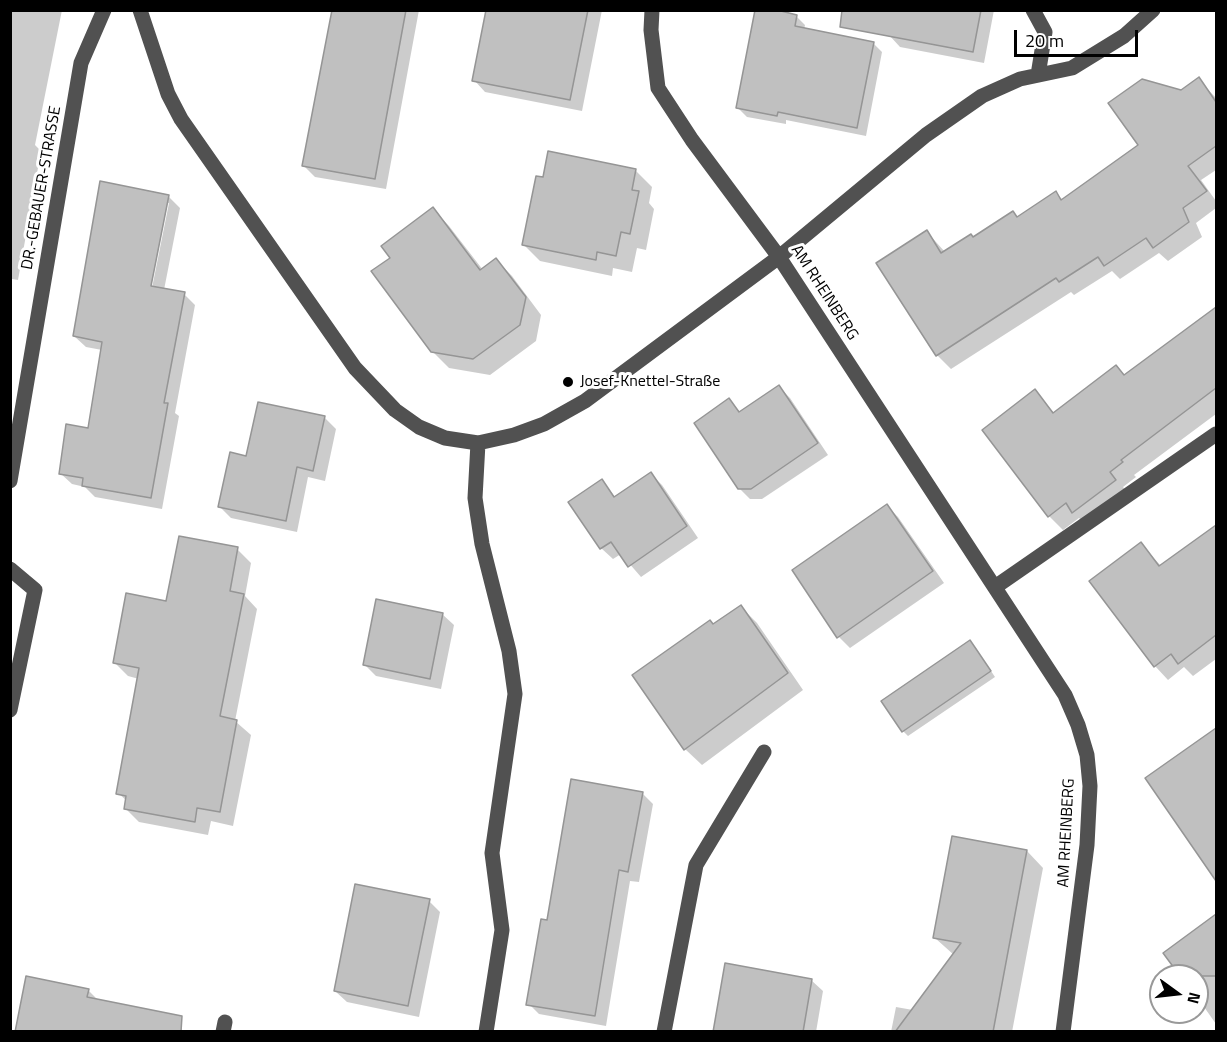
<!DOCTYPE html>
<meta charset="utf-8">
<style>
body{margin:0}
#map{position:relative;width:1227px;height:1042px;overflow:hidden;background:#fff;font-family:"Titillium Web",sans-serif}
canvas{display:block}
.frame{position:absolute;inset:0;border:12px solid #000;pointer-events:none}
.north{position:absolute;left:1149px;top:964px;width:60px;height:60px;box-sizing:border-box;background:#fff;border:2px solid #999;border-radius:50%;rotate:105deg;font-size:16px;font-weight:700;line-height:24px;text-align:center;color:#000}
.north::after{content:'';display:block;margin:auto;width:21px;height:27px;background:#000;clip-path:polygon(50% 0,100% 100%,50% 72%,0 100%)}
.scale{position:absolute;left:1014px;top:30px;width:124px;height:27px;box-sizing:border-box;border:3px solid #000;border-top:0;padding-left:8px;font-size:18px;line-height:21px;white-space:nowrap;color:#000;-webkit-text-stroke:4px #fff;paint-order:stroke}
</style>
<div id="map">
<canvas width="1227" height="1042"></canvas>
<div class="frame"></div>
<div class="north">N</div>
<div class="scale">20 m</div>
</div>
<script>
const g = document.querySelector('canvas').getContext('2d');
g.lineJoin = 'round';
function fill(path, color) { g.fillStyle = color; g.fill(path, 'evenodd'); }
const shape = rows => new Path2D(rows.map(r => 'M' + r).join(''));
function trace(path, color, width, dash) { g.strokeStyle = color; g.lineWidth = width; g.lineCap = dash ? 'butt' : 'round'; g.setLineDash(dash || []); g.stroke(path); }
function drawText(font, color, halo, rows, align = 'center') {
  g.font = font + ' "Titillium Web",sans-serif'; g.lineWidth = 6; g.setLineDash([]); g.textBaseline = 'middle'; g.strokeStyle = halo; g.fillStyle = color; for (const [text, x, y, turn = 0] of rows) {
    g.save(); g.translate(x, y); g.rotate((+turn || 0) * Math.PI / 180); g.textAlign = isNaN(turn) ? turn : align; if (halo) g.strokeText(text, 0, 0); g.fillText(text, 0, 0); g.restore();
  }
}
fill(shape([
 [10,10,62,10,35,145,41,151,18,280,12,279,10,289],
 [334,10,419,10,386,189,315,177,303,165],
 [489,10,602,10,582,111,485,92,474,80],
 [894,10,994,10,984,63,900,47,889,35],
 [796,16,805,25,804,30,873,43,882,52,866,136,786,120,786,124,747,117,738,108],
 [1198,79,1216,98,1216,170,1201,180,1216,201,1216,208,1196,223,1202,237,1168,261,1159,253,1120,279,1112,271,1074,295,1071,292,951,369,937,355,927,232,945,252,1018,218,1056,193,1063,200,1140,145,1181,91],
 [635,170,652,187,649,203,654,209,646,250,637,248,632,272,613,268,612,276,540,261,523,244],
 [168,196,180,208,164,290,184,294,195,305,175,413,179,416,162,509,95,497,85,487,72,484,60,473,89,429,102,350,86,347,74,336],
 [166,203,169,203,151,293,148,293],
 [433,209,449,226,483,270,496,260,512,276,541,315,536,341,490,375,449,368,432,351,392,258],
 [1216,309,1216,414,1134,475,1136,477,1123,487,1129,495,1088,526,1079,518,1063,530,1049,516,1035,391,1055,414,1116,367,1125,376],
 [779,387,790,398,828,455,762,499,750,499,739,488,729,400,741,413],
 [324,417,336,429,325,481,308,477,297,532,231,518,219,506,248,458],
 [651,474,662,485,698,538,641,577,621,554,613,559,601,548,602,481,616,498],
 [887,506,898,517,944,583,850,648,839,637,794,570],
 [1216,527,1216,659,1193,676,1184,667,1168,680,1155,666,1141,544,1161,566],
 [237,549,251,563,245,596,257,609,235,721,251,735,233,826,211,821,208,835,139,822,125,808,127,801,118,793,139,679,128,676,114,662,167,603],
 [741,607,757,623,803,690,702,765,685,749,714,625],
 [442,614,454,625,441,689,376,676,364,664],
 [975,647,995,677,908,736,903,731],
 [1216,730,1216,873,1203,859,1147,779],
 [642,793,653,804,639,882,630,881,606,1026,539,1014,528,1003],
 [1027,851,1043,868,1012,1032,891,1032,896,1007,913,1010,954,955,935,938],
 [429,901,440,912,419,1017,347,1002,335,991],
 [1216,916,1216,1024,1197,997,1197,976,1181,976,1165,953],
 [811,980,823,991,816,1032,714,1032],
 [88,990,98,1000,17,1032]
]), '#0003');
const building = shape([
 [332,10,406,10,375,179,302,166,332,10],
 [486,10,588,10,570,100,472,81,486,10],
 [755,10,777,10,797,15,795,26,874,42,857,128,778,112,777,116,736,108,755,10],
 [842,10,981,10,973,52,840,27,842,10],
 [1199,77,1216,102,1216,146,1188,166,1207,191,1183,208,1189,222,1153,248,1146,238,1104,266,1098,257,1059,282,1056,278,936,356,876,263,927,230,941,253,971,234,973,237,1013,211,1017,217,1056,191,1061,200,1138,145,1108,103,1142,79,1181,90,1199,77],
 [548,151,636,169,632,190,639,191,630,234,621,232,616,256,597,252,596,260,522,245,536,176,543,177,548,151],
 [100,181,169,195,151,286,185,292,164,403,168,403,151,498,82,486,83,478,59,474,66,424,88,428,102,342,73,336,100,181],
 [433,207,480,270,496,258,526,297,520,325,473,359,431,352,371,271,390,258,381,246,433,207],
 [1216,307,1216,388,1121,460,1123,462,1110,472,1116,480,1072,513,1066,503,1048,517,982,430,1035,389,1053,413,1116,365,1124,375,1216,307],
 [779,385,818,443,751,489,738,489,694,423,729,398,739,412,779,385],
 [258,402,325,416,313,471,297,467,286,521,218,507,230,452,246,456,258,402],
 [651,472,687,526,628,567,611,542,600,549,568,502,602,479,614,497,651,472],
 [887,504,933,571,837,638,792,570,887,504],
 [1216,525,1216,635,1178,664,1171,654,1154,667,1089,581,1141,542,1159,566,1216,525],
 [179,536,238,547,230,591,244,594,220,716,237,720,220,812,197,808,195,822,124,809,126,796,116,794,139,668,113,663,126,593,166,601,179,536],
 [376,599,443,613,430,679,363,665,376,599],
 [741,605,788,673,684,750,632,675,710,620,713,624,741,605],
 [970,640,991,671,902,732,881,701,970,640],
 [1216,728,1216,881,1145,778,1216,728],
 [571,779,643,792,628,872,619,870,595,1016,526,1005,541,919,547,920,571,779],
 [952,836,1027,850,993,1032,895,1032,961,943,933,938,952,836],
 [355,884,430,899,408,1006,334,991,355,884],
 [1216,914,1216,976,1180,976,1163,953,1216,914],
 [725,963,812,979,803,1032,713,1032,725,963],
 [26,976,89,989,87,997,182,1016,181,1032,15,1032,26,976]
]);
fill(building, '#c0c0c0');
trace(building, '#959595', 1.5);
trace(shape([
 [140,10,168,94,181,119,355,368,395,410,419,427,445,438,478,443,514,435,544,424,585,401,779,257,926,135,982,96,1020,79,1072,68,1124,36,1153,10],
 [652,10,651,30,658,88,692,140,779,257,1065,695,1078,725,1087,755,1090,786,1087,845,1063,1032],
 [1033,10,1045,32,1038,75],
 [478,443,475,498,482,544,509,651,515,694,492,853,502,930,486,1032],
 [10,481,81,63,104,10],
 [10,569,35,590,10,710],
 [995,587,1216,434],
 [223,1032,225,1022],
 [664,1032,696,865,764,752]
]), '#515151', 15);
for (const [x, y, r, color] of [
 [568,382,6,"#000"]
]) { const dot = new Path2D(); dot.arc(x, y, r, 0, 2 * Math.PI); g.fillStyle = color; g.fill(dot); trace(dot, '#fff', 2); }
drawText('16px', '#000', '#fff', [
 ["DR.-GEBAUER-STRASSE",42,188,-80],
 ["AM RHEINBERG",824,293,57],
 ["AM RHEINBERG",1067,833,-87]
]);
drawText('16px', '#000', '#fff', [
 ["Josef-Knettel-Straße",580,382]
], 'left');
</script>
